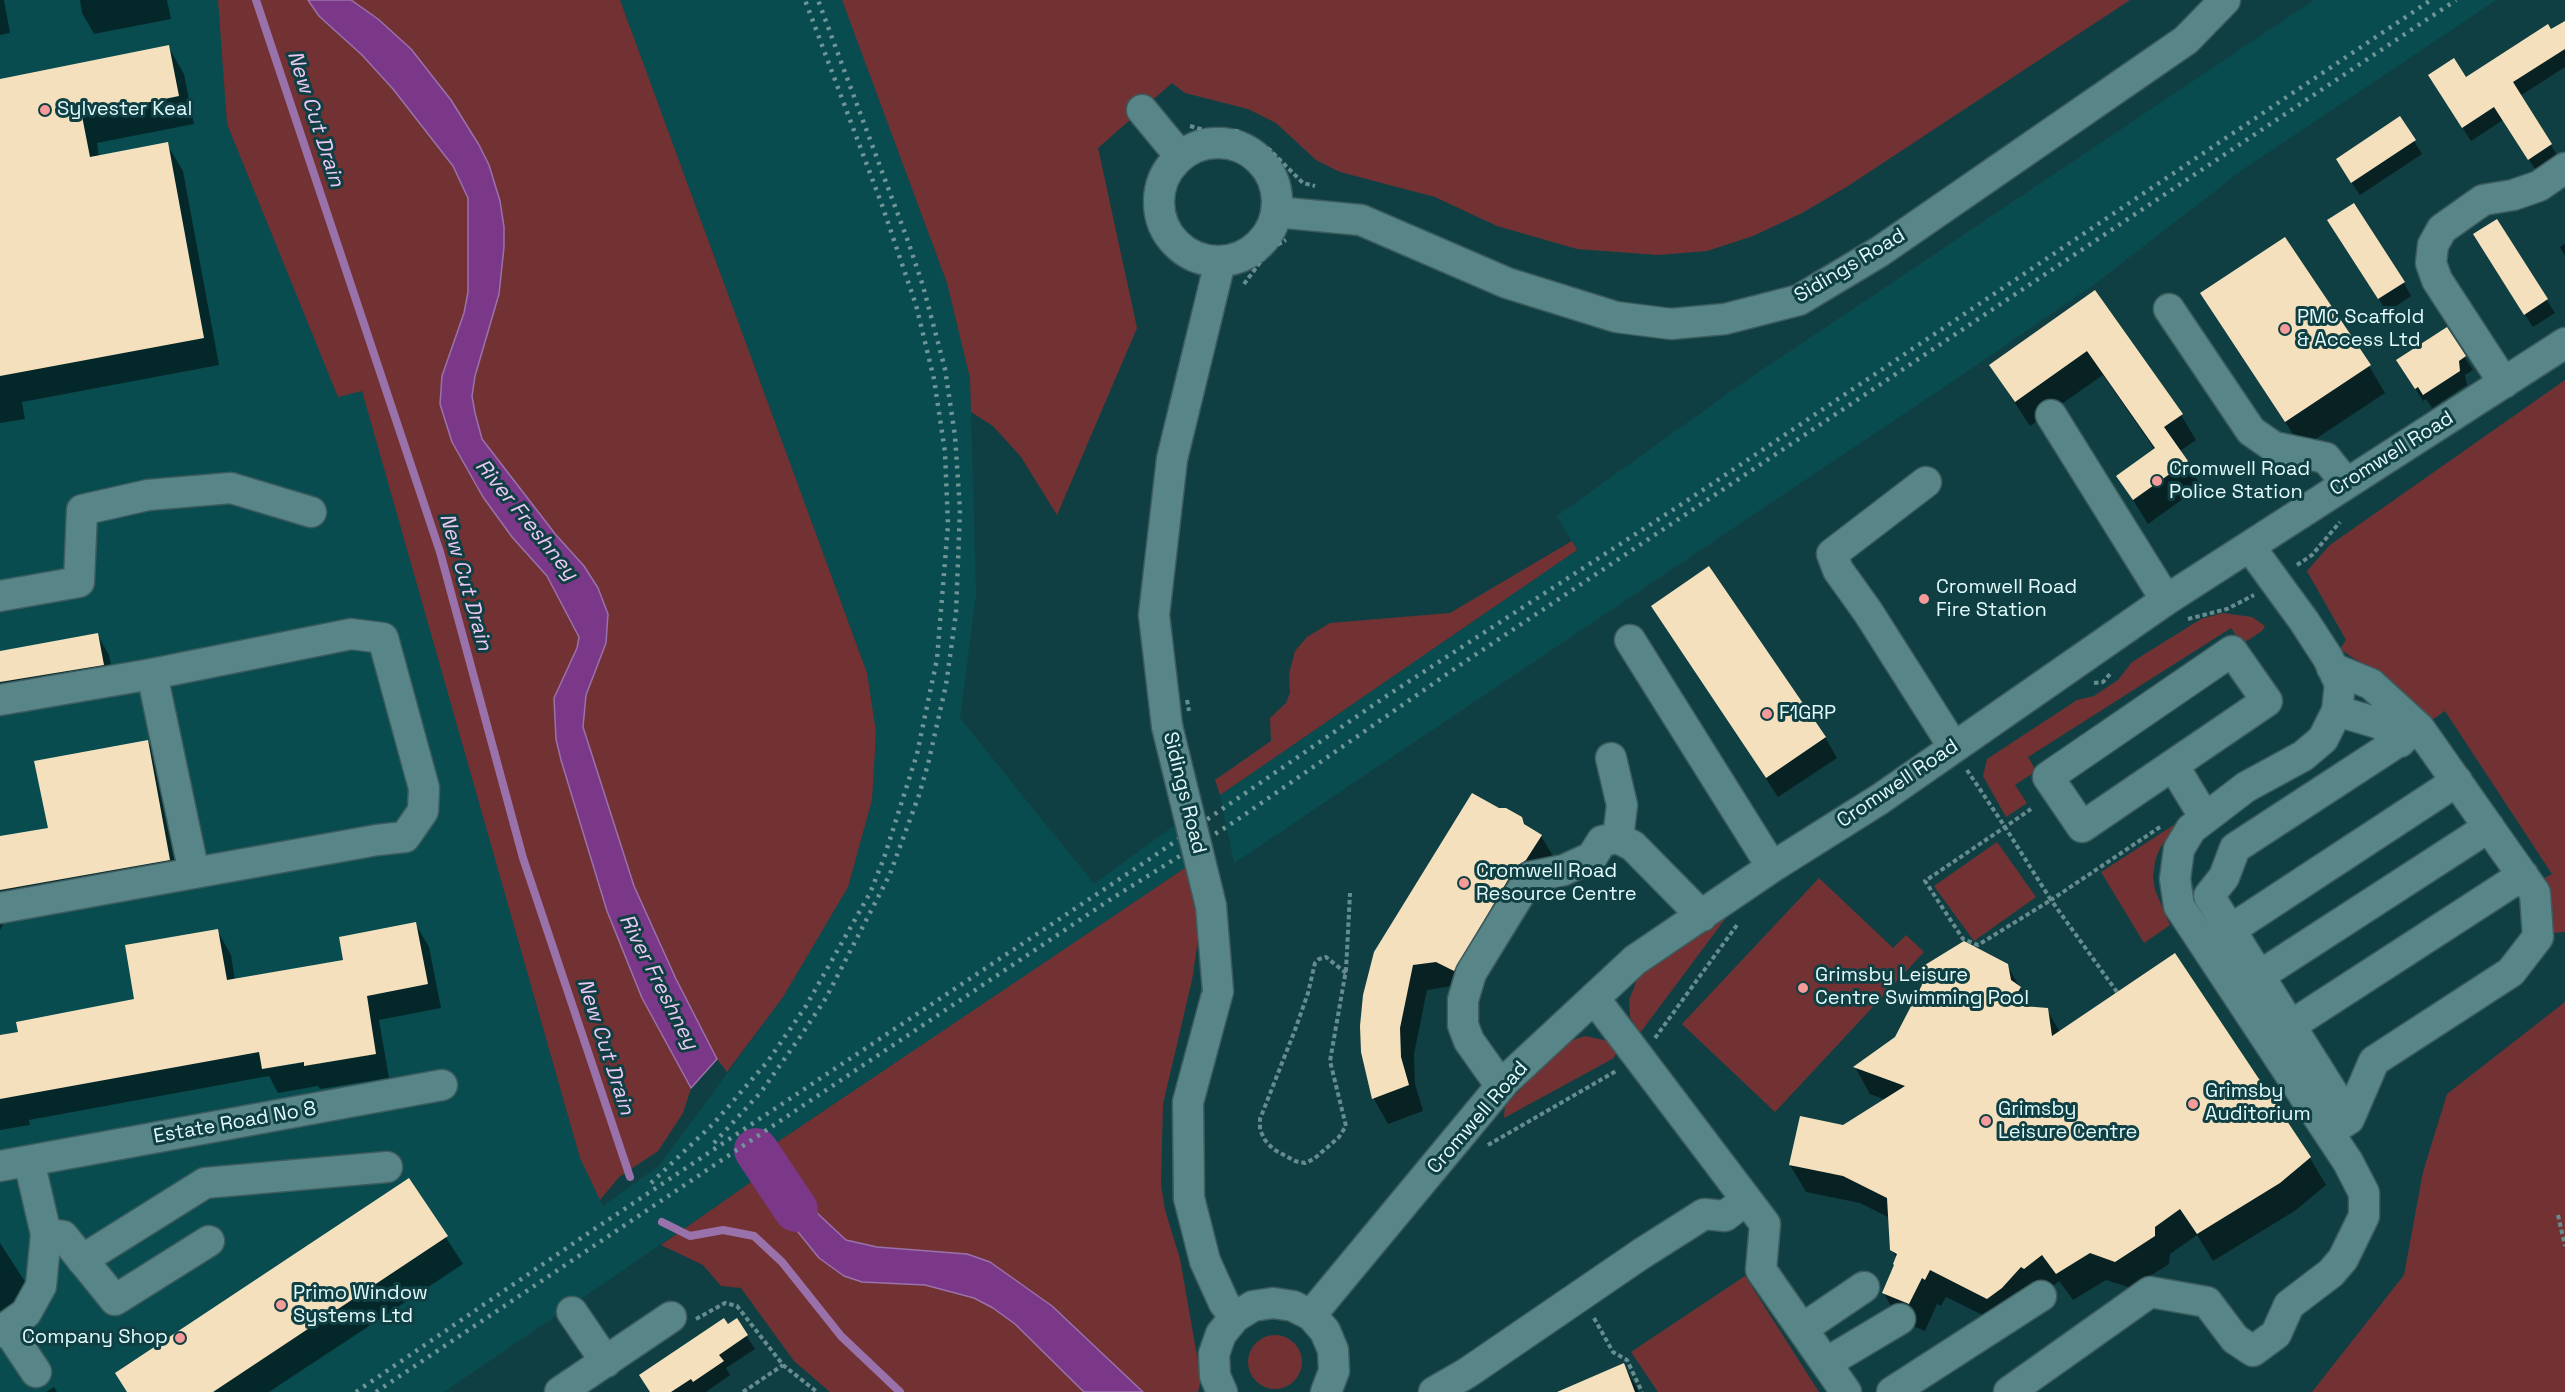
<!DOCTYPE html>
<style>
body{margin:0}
canvas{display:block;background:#0f3f42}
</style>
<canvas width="2565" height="1392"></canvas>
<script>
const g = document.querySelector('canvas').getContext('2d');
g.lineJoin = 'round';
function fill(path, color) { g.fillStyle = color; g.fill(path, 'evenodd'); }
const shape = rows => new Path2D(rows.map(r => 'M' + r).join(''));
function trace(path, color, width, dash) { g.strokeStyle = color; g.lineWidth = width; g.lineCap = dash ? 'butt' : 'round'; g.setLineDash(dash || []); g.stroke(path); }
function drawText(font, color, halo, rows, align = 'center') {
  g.font = font + ' "Space Grotesk",sans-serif'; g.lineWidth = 6; g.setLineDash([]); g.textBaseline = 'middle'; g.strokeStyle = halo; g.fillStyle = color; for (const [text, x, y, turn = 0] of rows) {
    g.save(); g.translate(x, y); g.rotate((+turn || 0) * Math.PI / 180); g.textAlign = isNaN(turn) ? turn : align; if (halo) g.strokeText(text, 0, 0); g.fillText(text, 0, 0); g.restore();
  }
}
fill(shape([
 [0,0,218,0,227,124,338,396,362,390,580,1158,603,1206,659,1166,781,1000,848,887,872,800,876,732,867,673,620,0,842,0,947,283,970,378,976,594,960,718,1094,884,1175,825,1188,866,776,1143,746,1166,755,1180,444,1392,0,1392],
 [2314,0,2496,0,2242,170,2096,283,1975,366,1234,863,1220,795,1577,550,1557,516,1744,382]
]), '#094c50');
fill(shape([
 [218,0,308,0,319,16,362,55,393,89,453,166,468,198,468,292,464,313,442,376,483,497,512,537,547,576,579,637,577,648,554,698,561,760,607,911,642,998,691,1088,683,1113,658,1151,619,1177,600,1200,580,1158,362,391,338,397,227,124],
 [351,0,620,0,867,673,876,732,872,800,848,887,783,997,727,1072,717,1059,676,979,634,886,583,727,586,695,606,643,608,614,598,588,584,566,556,535,482,439,475,413,472,396,475,376,499,294,504,227,411,49,378,19],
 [842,0,2130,0,1848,186,1802,213,1753,236,1707,251,1658,255,1577,249,1497,226,1435,197,1340,172,1316,160,1276,123,1248,109,1185,93,1172,83,1098,148,1137,328,1057,515,1021,457,993,426,971,412,970,378,947,283],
 [2565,380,2565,932,2553,933,2550,910,2536,883,2552,874,2445,711,2426,724,2380,676,2340,649,2346,640,2307,571,2330,545],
 [1572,541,1577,550,1220,795,1215,780,1271,741,1270,718,1286,703,1290,693,1289,674,1295,651,1307,637,1330,623,1450,613],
 [2223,613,2252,617,2265,626,2262,631,2242,644,2231,628,2028,757,2036,771,2015,785,2027,803,2006,817,1983,776,1987,759,2077,700,2094,696,2118,680,2132,662,2201,619],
 [2177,823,2160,848,2155,861,2153,877,2155,890,2170,925,2144,943,2101,872],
 [1997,842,2036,897,1974,941,1934,886],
 [1188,866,1199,933,1192,980,1163,1104,1161,1184,1165,1210,1180,1259,1201,1379,1198,1392,830,1392,794,1361,741,1288,721,1286,703,1265,661,1245,754,1180,746,1166,776,1143],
 [1819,878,1893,948,1906,935,1924,952,1775,1112,1682,1024],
 [1737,903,1640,1033,1630,1017,1629,1000,1639,975],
 [2565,1002,2565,1392,2312,1392,2404,1275,2423,1172,2447,1094],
 [1585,1036,1604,1040,1612,1044,1617,1050,1614,1058,1504,1118,1505,1106,1563,1043],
 [1745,1276,1819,1392,1658,1392,1631,1352],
 '1248 1362a27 27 0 1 1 54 0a27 27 0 1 1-54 0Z'
]), '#723234');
const water = shape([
 [308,0,351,0,378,19,411,49,451,100,479,145,489,165,500,201,504,227,504,247,499,294,475,376,472,396,475,413,482,439,556,535,584,566,598,588,608,614,606,643,586,695,583,727,634,886,676,979,717,1059,691,1088,642,998,607,911,561,760,556,739,554,698,577,648,579,637,547,576,512,537,483,497,452,442,440,404,442,376,464,313,468,292,468,198,453,166,393,89,362,55,319,16,308,0],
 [779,1149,815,1211,846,1240,877,1247,967,1254,990,1262,1052,1306,1143,1392,1084,1392,1015,1324,993,1308,974,1298,925,1285,862,1282,844,1276,819,1258,749,1171,779,1149]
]);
fill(water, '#7b3889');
trace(water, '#9a72ab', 1.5);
fill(shape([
 [0,0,4,0,10,33,0,35],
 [80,0,167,0,171,19,94,34,82,13],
 [2565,22,2565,67,2520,96,2559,158,2537,172,2503,120,2471,141,2438,89,2466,79],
 [168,46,184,74,194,124,97,143,99,156,167,144,183,171,219,365,22,402,25,419,0,423,0,80],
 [2414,141,2422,154,2360,195,2345,173],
 [2496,221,2555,313,2533,327,2482,248],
 [2337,234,2404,283,2411,296,2387,312],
 [2565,244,2565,256,2560,247],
 [2095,292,2181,415,2196,440,2180,451,2201,486,2148,524,2118,476,2155,450,2103,375,2030,426,1991,366],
 [2202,294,2369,366,2385,393,2302,448],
 [2446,329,2473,370,2465,375,2467,385,2432,408,2426,399,2423,401,2406,374],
 [1653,606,1825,737,1837,758,1778,797],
 [97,634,109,655,115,685,0,708,0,652],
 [148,742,163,769,185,887,4,923,0,930,0,837,50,829],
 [1498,810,1521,818,1527,827,1541,836,1556,861,1452,986,1427,990,1414,1054,1415,1084,1423,1111,1388,1124,1374,1099,1362,1051],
 [415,923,429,947,441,1008,379,1020,389,1078,320,1089,318,1086,278,1093,269,1076,29,1120,30,1125,0,1130,0,1037,136,1001,217,930,231,955,235,980,345,961],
 [2175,956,2310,1158,2326,1185,2296,1210,2213,1261,2197,1235,2170,1254,2169,1264,2131,1288,2106,1280,2073,1300,2059,1281,2003,1325,1946,1297,1941,1306,1937,1304,1925,1331,1899,1320,1883,1292,1895,1266,1897,1258,1891,1249,1890,1218,1860,1203,1806,1192,1790,1165,1886,1100,1870,1094,1855,1067,2007,965,2032,1008,2047,1010,2060,1032],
 [409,1180,463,1264,269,1392,127,1392],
 [0,1243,35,1297,0,1321],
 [736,1320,755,1349,726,1368,730,1375,706,1392,651,1392],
 [1624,1365,1639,1392,1561,1392],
 [54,1387,57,1392,46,1392]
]), '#0007');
trace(shape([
 [256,0,440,552,523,858,630,1177],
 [662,1222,690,1236,723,1230,754,1236,782,1262,841,1336,900,1392]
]), '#9a72ab', 8);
trace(shape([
 [756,1150,796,1210]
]), '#7b3889', 44);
fill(shape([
 [2565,21,2565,49,2513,82,2552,144,2528,160,2494,107,2462,128,2428,75,2454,58,2466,77,2548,24,2551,29],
 [169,45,179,96,82,116,90,157,168,142,204,338,0,376,0,79],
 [2400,116,2416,140,2351,183,2336,159],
 [2354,203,2405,282,2378,299,2327,220],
 [2497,219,2548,299,2524,315,2473,234],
 [2285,237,2371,365,2285,422,2200,293],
 [2095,290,2183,414,2164,427,2188,461,2133,500,2116,476,2155,448,2087,351,2015,402,1989,365],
 [2447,327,2466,356,2459,361,2460,371,2423,395,2418,387,2415,389,2396,360],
 [1709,566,1826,737,1766,778,1651,606],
 [98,633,104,665,0,682,0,651],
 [148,740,170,860,0,890,0,836,48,828,34,761],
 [1472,793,1499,808,1506,808,1522,817,1524,824,1542,835,1526,860,1515,868,1454,971,1436,962,1413,965,1400,1028,1401,1057,1409,1085,1372,1099,1361,1052,1360,1026,1363,995,1374,952],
 [416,922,428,984,367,996,376,1054,304,1066,304,1062,262,1069,259,1052,0,1099,0,1035,18,1032,16,1022,134,999,125,945,218,929,227,980,343,960,339,937],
 [1964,941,2008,964,2011,980,2021,987,2010,1005,2048,1008,2052,1036,2175,953,2311,1157,2280,1183,2197,1234,2180,1209,2155,1227,2155,1236,2115,1262,2090,1253,2056,1274,2042,1255,2024,1269,2021,1267,2002,1288,1987,1299,1930,1270,1925,1280,1922,1278,1909,1304,1882,1293,1894,1265,1893,1264,1897,1254,1890,1250,1887,1198,1843,1176,1789,1165,1800,1116,1843,1125,1905,1086,1853,1067,1895,1037,1922,985,1920,968],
 [409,1178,448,1236,213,1392,127,1392,115,1373],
 [724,1318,728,1324,737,1318,748,1335,719,1355,724,1361,693,1382,691,1379,671,1392,650,1392,639,1375],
 [1624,1363,1635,1392,1557,1392]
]), '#f4e0bd');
const minor = shape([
 [1142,110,1180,156],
 '1159 202a59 59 0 1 1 118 0a59 59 0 1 1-118 0Z',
 [1276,212,1361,220,1507,283,1616,317,1671,324,1725,319,1799,300,1879,252,2186,40,2225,0],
 [2169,309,2251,431,2274,447,2326,458,2346,483],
 [2504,383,2437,280,2431,263,2433,245,2442,229,2483,200,2513,195,2539,186,2565,168],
 [2051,415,2166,600],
 [1926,482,1832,554,1838,570,1868,612,1953,746],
 [0,596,79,582,82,510,148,495,231,488,311,512],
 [1630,640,1772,867],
 [152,674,194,873],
 [0,700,152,674,351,634,383,638,424,788,423,811,405,837,377,840,0,908],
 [2337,711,2381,724,2400,742],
 [1167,726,1154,615,1172,459,1220,262],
 [1611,758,1622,805,1618,838],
 [2173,765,2267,701,2232,651,2048,777,2082,827,2173,765,2205,818],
 [2230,930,2457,781],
 [2259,976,2489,827],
 [1218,991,1188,1102,1189,1198,1205,1261,1224,1303,1235,1317],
 [1594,998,1765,1224,1761,1270,1846,1392],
 [2290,1026,2523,875],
 [1501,1086,1469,1041,1463,1025,1463,1000,1471,973,1530,877,1564,870,1592,857,1602,841,1618,838,1633,846,1702,916],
 [2349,1119,2209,896,2224,877,2235,848,2419,728],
 [2329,1132,2349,1119,2374,1061,2511,972,2538,937,2535,893,2419,728,2371,684,2332,668],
 [0,1166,442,1085],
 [46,1234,63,1236,115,1300,209,1241],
 [82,1260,205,1183,387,1167],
 [572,1312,606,1362],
 [1311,1315,1505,1081,1635,960,1772,867,1880,799,2166,600,2565,343],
 [6,1327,36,1372],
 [1802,1329,1864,1287],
 [0,1332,26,1313,41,1286,46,1234,29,1161],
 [1826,1363,1900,1319],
 [560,1392,671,1317],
 [1222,1392,1215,1376,1214,1354,1221,1334,1235,1317,1253,1306,1273,1303,1293,1306,1311,1315,1325,1331,1333,1350,1334,1371,1326,1392],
 [1434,1392,1467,1373,1641,1254,1704,1214,1725,1216,1746,1200],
 [1892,1392,2041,1296],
 [2009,1392,2150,1292,2207,1302,2235,1339,2253,1351,2276,1334,2289,1305,2331,1273,2343,1259,2364,1216,2364,1193,2348,1162,2179,906,2175,879,2179,849,2191,829,2246,787,2303,756,2323,739,2337,711,2340,684,2328,658,2304,621,2250,547]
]);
trace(minor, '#3c5c5e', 33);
trace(shape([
 [1190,126,1211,132,1237,131,1270,150,1303,183,1315,186],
 [1244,284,1270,249,1286,240],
 [2297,565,2312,555,2340,522],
 [2188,619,2227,609,2254,595],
 [2094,683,2103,682,2110,674],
 [1967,770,2005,827,2051,900,1978,945,1963,939,1925,881,2005,827,2031,809],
 [1346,973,1326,957,1319,959,1315,963,1308,993,1295,1030,1260,1119,1260,1130,1265,1140,1273,1149,1295,1161,1305,1163,1314,1159,1339,1137,1346,1126,1330,1061,1346,970,1350,893],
 [2117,992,2051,900,2160,827],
 [1655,1038,1737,925],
 [1488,1145,1616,1071],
 [2558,1215,2565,1246],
 [1594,1318,1613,1352,1627,1360,1642,1392],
 [696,1319,725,1303,737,1306,783,1365,817,1392],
 [743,1392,783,1365]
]), '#668c8f', 4, [4.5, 3]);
trace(minor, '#588688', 30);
trace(shape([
 [714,1143,761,1092,800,1037,826,998,890,874,919,795,928,764,946,685,956,613,960,510,955,436,945,369,923,286,909,244,818,0],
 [651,1183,714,1123,768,1061,806,1006,870,893,884,858,917,754,937,659,948,525,945,452,934,379,916,305,882,205,805,0],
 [356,1392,593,1230,1151,858,1388,695,1688,500,2431,0],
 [376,1392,1111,899,1234,822,1460,665,2456,0]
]), '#709597', 4.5, [3, 6]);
const minorBridge = shape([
 [1167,726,1211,906,1218,991]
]);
trace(minorBridge, '#3c5c5e', 33, []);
trace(shape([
 [1187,700,1189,711]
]), '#668c8f', 4, [4.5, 3]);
trace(minorBridge, '#588688', 30);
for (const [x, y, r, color] of [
 [45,110,6,"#f59b9a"],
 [2285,329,6,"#f59b9a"],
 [2157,481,6,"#f59b9a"],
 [1924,599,6,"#f59b9a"],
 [1767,714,6,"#f59b9a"],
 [1464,883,6,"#f59b9a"],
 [1803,988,6,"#f59b9a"],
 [2193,1104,6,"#f59b9a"],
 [1986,1121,6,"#f59b9a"],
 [281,1305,6,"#f59b9a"],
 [180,1338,6,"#f59b9a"]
]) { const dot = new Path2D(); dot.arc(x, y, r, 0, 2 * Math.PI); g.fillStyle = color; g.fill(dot); trace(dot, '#0f3f42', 2); }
drawText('20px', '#e2fafb', '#0f3f42', [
 ["Sylvester Keal",57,110],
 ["PMC Scaffold",2297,318],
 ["& Access Ltd",2297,341],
 ["Cromwell Road",2169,470],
 ["Police Station",2169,493],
 ["Cromwell Road",1936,588],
 ["Fire Station",1936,611],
 ["F1GRP",1779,714],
 ["Cromwell Road",1476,872],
 ["Resource Centre",1476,895],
 ["Grimsby Leisure",1815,976],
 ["Centre Swimming Pool",1815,999],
 ["Grimsby",2205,1092],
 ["Auditorium",2205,1115],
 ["Grimsby",1998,1110],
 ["Leisure Centre",1998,1133],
 ["Primo Window",293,1294],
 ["Systems Ltd",293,1317],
 ["Company Shop",168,1338,"right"]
], 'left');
drawText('20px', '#e2fafb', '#0f3f42', [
 ["Sidings Road",1850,266,-31],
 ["Cromwell Road",2392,454,-32],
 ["Cromwell Road",1898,784,-34],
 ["Sidings Road",1184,793,76],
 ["Cromwell Road",1478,1118,-49],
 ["Estate Road No 8",235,1123,-10]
]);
drawText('italic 21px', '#ecc9f4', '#0f3f42', [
 ["New Cut Drain",315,119,72],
 ["River Freshney",526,520,51],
 ["New Cut Drain",465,582,74],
 ["River Freshney",658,982,63],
 ["New Cut Drain",605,1047,72]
]);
</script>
